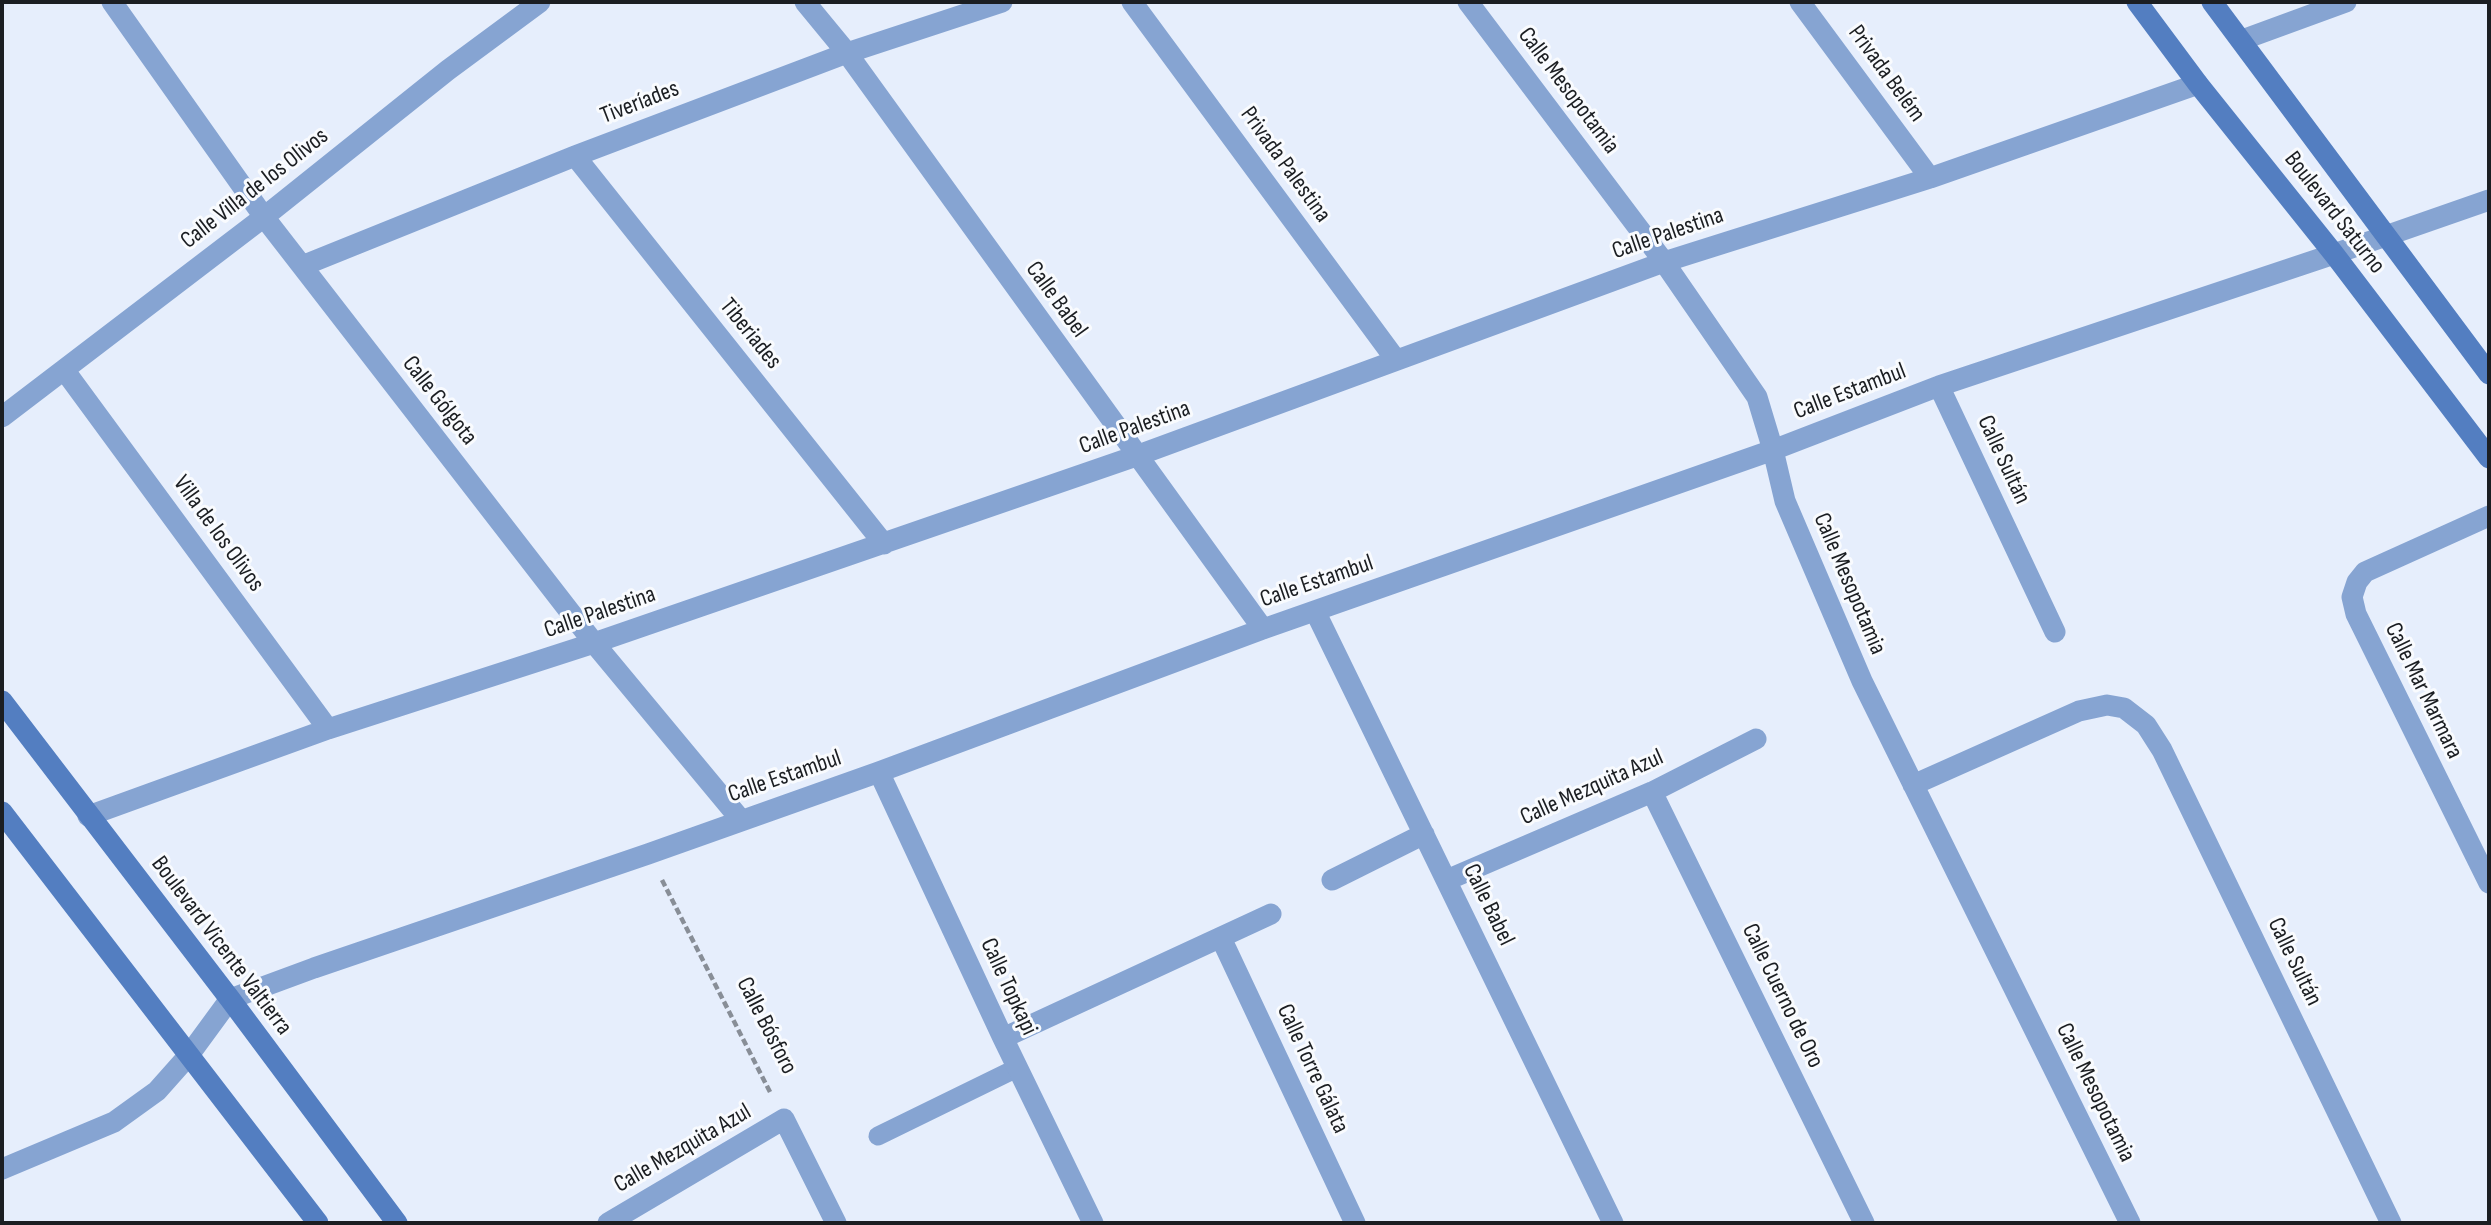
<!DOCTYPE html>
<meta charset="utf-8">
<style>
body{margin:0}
#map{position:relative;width:2491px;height:1225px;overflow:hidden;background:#e6eefc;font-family:"Sofia Sans Condensed",sans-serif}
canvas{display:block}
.frame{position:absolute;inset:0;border:4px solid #1b1e22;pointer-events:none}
</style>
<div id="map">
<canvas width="2491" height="1225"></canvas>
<div class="frame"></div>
</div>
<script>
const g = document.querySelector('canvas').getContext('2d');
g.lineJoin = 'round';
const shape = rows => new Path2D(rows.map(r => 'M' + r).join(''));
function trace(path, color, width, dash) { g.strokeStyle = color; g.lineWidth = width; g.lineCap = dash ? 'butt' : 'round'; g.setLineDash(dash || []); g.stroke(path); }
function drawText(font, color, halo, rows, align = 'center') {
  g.font = font + ' "Sofia Sans Condensed",sans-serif'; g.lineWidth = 6; g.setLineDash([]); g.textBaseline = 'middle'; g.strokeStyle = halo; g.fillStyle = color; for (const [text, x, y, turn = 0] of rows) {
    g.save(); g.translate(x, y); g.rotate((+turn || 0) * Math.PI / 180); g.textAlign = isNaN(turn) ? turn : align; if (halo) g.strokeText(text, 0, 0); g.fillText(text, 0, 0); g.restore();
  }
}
trace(shape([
 [662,880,771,1094]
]), '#888e97', 4.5, [7, 3.5]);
trace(shape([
 [878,1136,1017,1068]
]), '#86a4d2', 19);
trace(shape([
 [112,2,264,217,302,266,594,643,741,820],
 [805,2,847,53,1263,629],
 [1132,2,1396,360],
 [1468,2,1664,262,1757,397,1773,450,1785,501,1862,681,2130,1223],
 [1800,2,1930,178],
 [2242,40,2346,2],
 [575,156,884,544],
 [302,266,575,156,847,53,1002,2],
 [65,371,328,729],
 [1939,386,2055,632],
 [2,417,264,217,448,70,540,2],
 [2489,516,2365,572,2357,582,2352,597,2356,614,2489,883],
 [1315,611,1613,1223],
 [879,772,1003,1038,1093,1223],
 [1913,785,2079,711,2107,705,2124,708,2146,725,2162,750,2391,1223],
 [1652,792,1864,1223],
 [88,816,328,729,594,643,1136,456,1664,262,1930,178,2198,84],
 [1332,880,1424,834],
 [1447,880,1652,792,1756,739],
 [1221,938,1355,1223],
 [1003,1038,1271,914],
 [2,1169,114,1122,157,1091,189,1055,230,999,314,968,648,854,879,772,1263,629,1773,450,1939,386,2334,254,2489,200],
 [608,1223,784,1119,836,1223]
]), '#86a4d2', 21);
trace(shape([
 [2137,2,2198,84,2334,254,2489,458],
 [2212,2,2489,374],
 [2,701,230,999,397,1223],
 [2,812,318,1223]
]), '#537ec1', 21);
drawText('24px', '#1b1e22', '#f9fbfe', [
 ["Privada Belém",1886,74,54],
 ["Calle Mesopotamia",1568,91,53],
 ["Tiveríades",640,103,-21],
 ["Privada Palestina",1285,165,54],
 ["Calle Villa de los Olivos",255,189,-38],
 ["Boulevard Saturno",2334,213,52],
 ["Calle Palestina",1668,234,-19],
 ["Calle Babel",1056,300,54],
 ["Tiberiades",750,334,51],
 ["Calle Estambul",1850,392,-21],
 ["Calle Gólgota",439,401,52],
 ["Calle Palestina",1135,428,-20],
 ["Calle Sultán",2003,460,65],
 ["Villa de los Olivos",218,534,54],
 ["Calle Estambul",1317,582,-19],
 ["Calle Mesopotamia",1849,584,67],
 ["Calle Palestina",600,613,-19],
 ["Calle Mar Marmara",2423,691,64],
 ["Calle Estambul",785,777,-19],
 ["Calle Mezquita Azul",1592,788,-24],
 ["Calle Babel",1488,905,64],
 ["Boulevard Vicente Valtierra",221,946,53],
 ["Calle Sultán",2294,962,64],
 ["Calle Topkapi",1008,987,65],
 ["Calle Cuerno de Oro",1782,996,64],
 ["Calle Bósforo",766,1026,63],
 ["Calle Torre Gálata",1312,1069,65],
 ["Calle Mesopotamia",2095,1093,64],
 ["Calle Mezquita Azul",683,1149,-30]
]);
</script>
